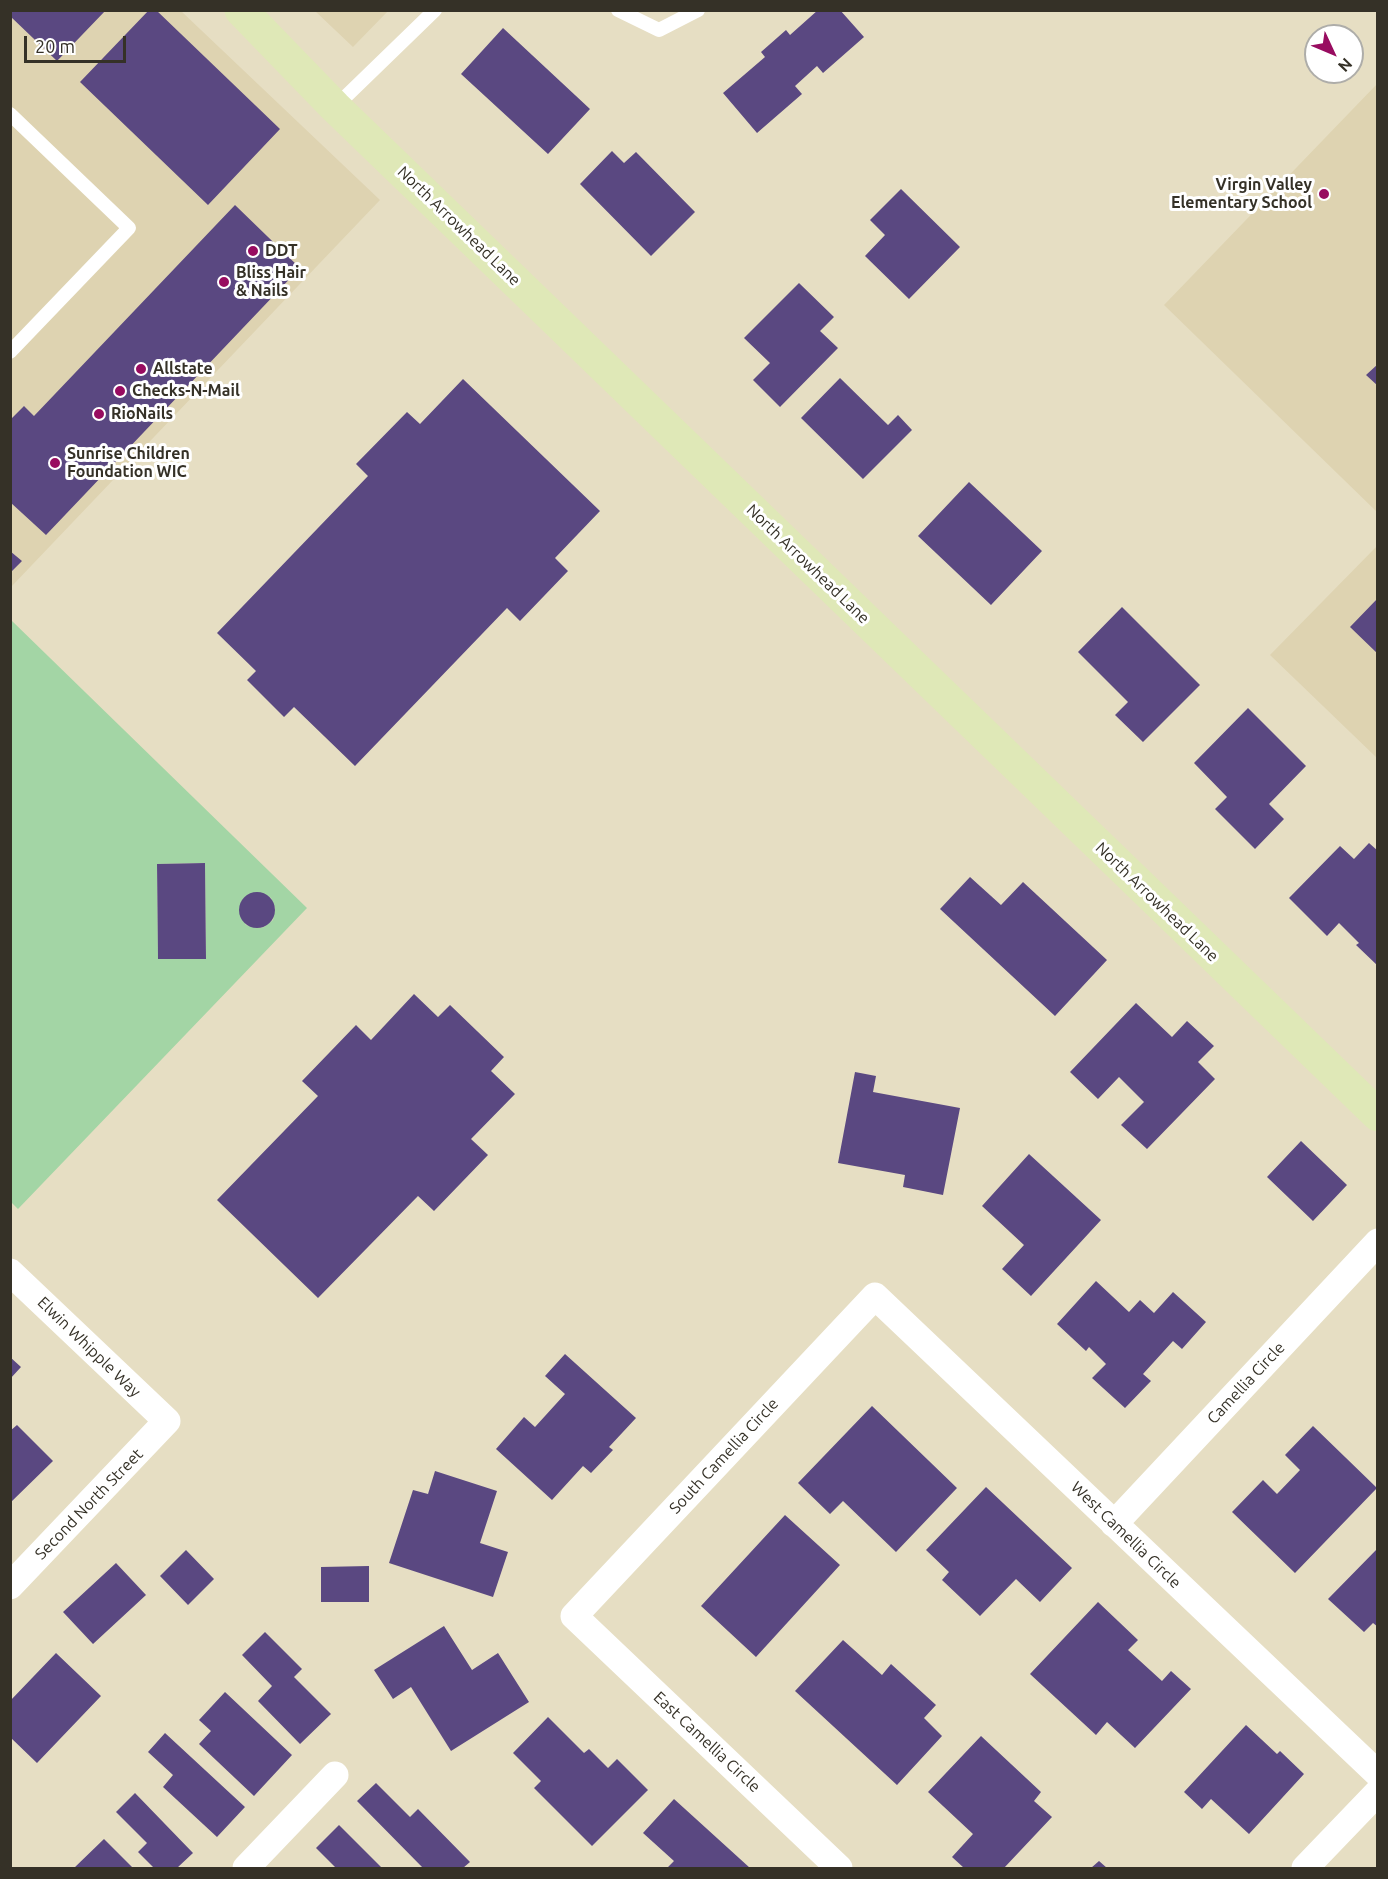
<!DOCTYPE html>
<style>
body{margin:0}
#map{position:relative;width:1388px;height:1879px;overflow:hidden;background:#e6dec3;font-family:Ubuntu,sans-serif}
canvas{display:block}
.frame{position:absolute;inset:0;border:12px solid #353127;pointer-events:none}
.north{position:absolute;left:1304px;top:24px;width:60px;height:60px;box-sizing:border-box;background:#fff;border:2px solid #aeada9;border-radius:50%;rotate:134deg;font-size:16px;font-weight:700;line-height:24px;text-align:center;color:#353127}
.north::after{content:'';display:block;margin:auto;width:21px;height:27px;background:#980c60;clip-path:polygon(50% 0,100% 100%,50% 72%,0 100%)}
.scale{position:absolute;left:24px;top:36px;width:102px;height:27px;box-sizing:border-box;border:3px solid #353127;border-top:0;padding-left:8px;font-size:18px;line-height:21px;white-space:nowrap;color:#353127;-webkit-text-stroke:4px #fff;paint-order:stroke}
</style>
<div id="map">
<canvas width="1388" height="1879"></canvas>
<div class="frame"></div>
<div class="north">N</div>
<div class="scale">20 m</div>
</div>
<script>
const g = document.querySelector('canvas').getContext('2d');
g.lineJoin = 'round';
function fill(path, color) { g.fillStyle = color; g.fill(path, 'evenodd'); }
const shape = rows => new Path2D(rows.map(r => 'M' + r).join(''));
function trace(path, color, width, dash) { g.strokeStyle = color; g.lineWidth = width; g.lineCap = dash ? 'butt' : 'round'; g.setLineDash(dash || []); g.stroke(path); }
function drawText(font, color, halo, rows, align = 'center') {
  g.font = font + ' Ubuntu,sans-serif'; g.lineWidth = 6; g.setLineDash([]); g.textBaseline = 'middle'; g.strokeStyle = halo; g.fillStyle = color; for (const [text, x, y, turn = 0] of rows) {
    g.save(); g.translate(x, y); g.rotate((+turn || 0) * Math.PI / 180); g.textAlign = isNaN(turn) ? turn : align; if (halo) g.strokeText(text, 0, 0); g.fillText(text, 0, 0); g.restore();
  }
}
fill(shape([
 [11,11,181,11,380,200,11,587],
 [315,11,388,11,353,47],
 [1377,84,1377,512,1164,305],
 [1377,546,1377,758,1270,655]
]), '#ded3b1');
fill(shape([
 [11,620,307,908,18,1209,11,1202],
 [205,863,206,958,158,959,157,864],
 [255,893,266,895,271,898,275,908,273,920,264,927,258,928,246,925,240,914,241,902,245,897]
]), '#a3d5a5');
fill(shape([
 [10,10,106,10,57,61,10,16],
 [149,10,156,10,280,129,208,205,80,82],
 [818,10,840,10,864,37,823,73,817,66,795,86,802,94,757,133,723,93,765,57,761,52,786,30,790,35],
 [503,28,590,109,548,154,461,74],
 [612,151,624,163,636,152,695,212,651,256,580,184],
 [901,189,960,247,909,299,865,256,885,235,870,220],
 [235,205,300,268,46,535,10,502,10,420,24,406,34,416],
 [799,283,834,317,820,331,838,348,780,407,753,380,770,363,744,338],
 [1378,364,1378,386,1366,375],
 [840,378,888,425,898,415,912,430,863,479,801,418],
 [463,379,600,511,555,558,568,571,520,621,507,608,355,766,294,707,284,717,247,680,256,671,217,633,368,476,356,464,407,412,420,424],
 [969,482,1042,551,991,605,918,536],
 [10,551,22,561,10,573],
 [1378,598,1378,654,1350,627],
 [1122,607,1200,685,1143,742,1115,715,1128,702,1078,652],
 [1248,708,1306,766,1269,804,1284,819,1255,849,1215,809,1227,797,1194,763],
 [1369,843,1378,851,1378,966,1356,945,1359,943,1339,923,1327,936,1289,898,1340,846,1354,859],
 [205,863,206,959,158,959,157,864],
 [970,877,1001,905,1023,882,1107,960,1055,1016,940,909],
 '239 910a18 18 0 1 1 36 0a18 18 0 1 1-36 0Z',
 [414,994,438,1017,450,1005,504,1057,491,1071,515,1094,471,1139,488,1155,434,1211,418,1196,318,1298,217,1200,318,1096,302,1081,356,1025,371,1040],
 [1136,1003,1172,1037,1187,1021,1214,1046,1198,1062,1215,1079,1147,1149,1121,1125,1144,1102,1119,1077,1098,1099,1070,1072],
 [855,1072,876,1076,873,1092,960,1108,943,1195,903,1187,905,1175,838,1163],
 [1301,1141,1347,1185,1313,1221,1267,1177],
 [1029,1154,1101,1220,1031,1296,1002,1269,1024,1245,982,1206],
 [1096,1281,1129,1312,1140,1300,1154,1313,1173,1292,1206,1322,1182,1349,1173,1341,1143,1374,1151,1381,1125,1408,1092,1378,1106,1364,1089,1347,1086,1351,1057,1324],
 [565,1354,636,1418,609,1447,613,1450,591,1473,583,1466,552,1500,496,1449,524,1417,535,1427,565,1394,545,1376],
 [10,1357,21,1367,10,1379],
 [872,1406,957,1488,896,1552,843,1501,830,1514,798,1483],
 [17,1425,53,1461,10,1503,10,1431],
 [1313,1426,1377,1488,1295,1573,1232,1512,1263,1480,1277,1494,1300,1470,1285,1455],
 [435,1471,497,1491,480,1543,508,1552,493,1597,389,1563,413,1490,428,1494],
 [986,1487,1072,1568,1040,1602,1016,1579,980,1616,942,1580,949,1572,926,1550],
 [785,1515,840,1565,756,1657,701,1606],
 [1378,1548,1378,1627,1373,1623,1364,1632,1328,1599],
 [186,1550,214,1579,188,1605,160,1576],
 [116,1563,146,1595,93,1644,63,1612],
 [369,1566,369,1602,321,1602,321,1567],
 [1098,1602,1138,1640,1128,1650,1162,1681,1171,1671,1191,1689,1135,1748,1107,1722,1096,1735,1030,1674],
 [444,1626,472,1670,498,1653,529,1702,451,1751,411,1687,393,1699,374,1670],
 [265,1632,302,1669,294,1677,331,1714,300,1744,258,1701,272,1686,242,1655],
 [843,1640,882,1675,891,1664,936,1705,924,1718,942,1736,897,1785,795,1691],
 [56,1653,101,1696,37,1763,10,1737,10,1701],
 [225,1692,292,1755,254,1796,199,1744,211,1731,199,1720],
 [548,1717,584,1753,589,1749,608,1768,617,1759,648,1790,592,1846,534,1788,541,1781,513,1753],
 [1246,1725,1277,1754,1280,1751,1304,1774,1249,1834,1211,1799,1202,1809,1184,1792],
 [165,1733,245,1807,217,1837,163,1787,173,1775,148,1752],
 [981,1736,1041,1792,1034,1801,1052,1817,1004,1868,964,1868,952,1857,973,1834,928,1792],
 [376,1783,410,1817,418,1809,470,1862,463,1868,423,1868,357,1801],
 [135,1793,193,1853,177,1868,154,1868,138,1852,147,1843,116,1812],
 [674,1799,750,1868,667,1868,674,1861,643,1833],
 [339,1825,382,1868,336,1868,316,1848],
 [104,1839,133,1868,74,1868],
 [1099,1861,1107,1868,1091,1868]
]), '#5a4881');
trace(shape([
 [618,10,659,30,698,10],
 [335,107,435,10],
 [10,114,129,228,10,352]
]), '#fff', 14);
trace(shape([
 [10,1272,167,1421,10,1586],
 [1114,1524,1378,1242],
 [246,1868,335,1775],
 [839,1868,574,1616,875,1296,1378,1774],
 [1305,1868,1378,1792]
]), '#fff', 27);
trace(shape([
 [241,10,335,107,1378,1115]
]), '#dfe8b7', 33);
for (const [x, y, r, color] of [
 [1324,194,6,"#980c60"],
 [253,251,6,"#980c60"],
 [224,282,6,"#980c60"],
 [141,369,6,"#980c60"],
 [120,391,6,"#980c60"],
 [99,414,6,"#980c60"],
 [55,463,6,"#980c60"]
]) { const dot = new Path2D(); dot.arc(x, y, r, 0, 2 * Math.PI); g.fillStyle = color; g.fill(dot); trace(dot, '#fff', 2); }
drawText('bold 16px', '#353127', '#fff', [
 ["Virgin Valley",1312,185,"right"],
 ["Elementary School",1312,203,"right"],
 ["DDT",265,251],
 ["Bliss Hair",236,273],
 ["& Nails",236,291],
 ["Allstate",153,369],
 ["Checks-N-Mail",132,391],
 ["RioNails",111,414],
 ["Sunrise Children",67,454],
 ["Foundation WIC",67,472]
], 'left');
drawText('16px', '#353127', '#fff', [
 ["North Arrowhead Lane",459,226,44],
 ["North Arrowhead Lane",808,564,44],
 ["North Arrowhead Lane",1157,902,44],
 ["Elwin Whipple Way",89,1347,44],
 ["Camellia Circle",1246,1383,-47],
 ["South Camellia Circle",724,1456,-47],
 ["Second North Street",89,1504,-46],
 ["West Camellia Circle",1126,1535,44],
 ["East Camellia Circle",707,1742,43]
]);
</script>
